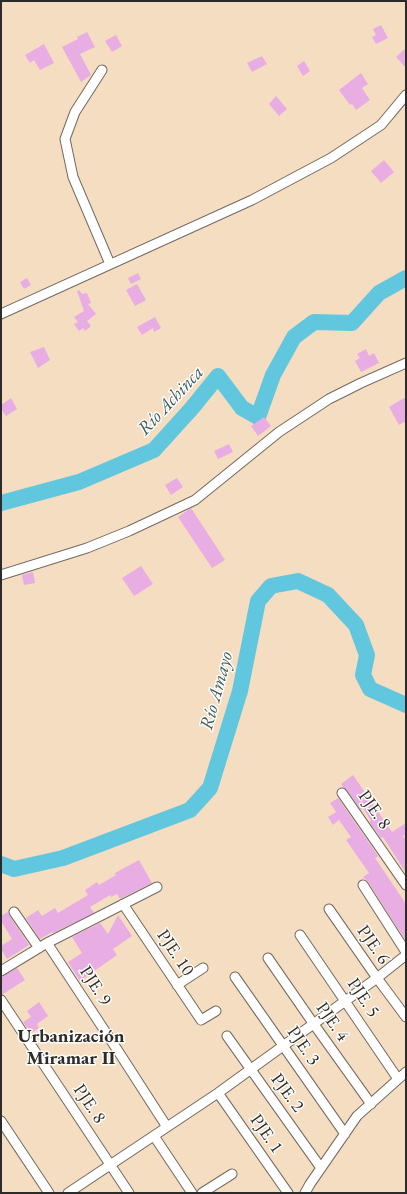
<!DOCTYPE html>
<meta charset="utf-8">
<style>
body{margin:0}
#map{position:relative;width:407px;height:1194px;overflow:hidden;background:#f5ddc2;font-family:"EB Garamond",serif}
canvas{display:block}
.frame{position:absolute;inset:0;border:2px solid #2b2b2b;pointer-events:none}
</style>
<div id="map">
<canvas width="407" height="1194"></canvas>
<div class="frame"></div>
</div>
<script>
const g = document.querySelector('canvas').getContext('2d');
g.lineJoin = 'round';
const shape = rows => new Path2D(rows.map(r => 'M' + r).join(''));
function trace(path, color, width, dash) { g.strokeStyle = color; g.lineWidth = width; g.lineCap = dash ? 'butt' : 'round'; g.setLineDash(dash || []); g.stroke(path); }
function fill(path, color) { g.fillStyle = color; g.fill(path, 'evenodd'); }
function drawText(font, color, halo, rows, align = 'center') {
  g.font = font + ' "EB Garamond",serif'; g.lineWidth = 3; g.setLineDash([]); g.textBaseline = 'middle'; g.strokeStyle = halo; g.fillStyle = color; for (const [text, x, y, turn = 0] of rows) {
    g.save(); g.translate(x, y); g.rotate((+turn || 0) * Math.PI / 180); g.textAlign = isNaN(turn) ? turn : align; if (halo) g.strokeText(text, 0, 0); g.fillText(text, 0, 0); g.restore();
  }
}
trace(shape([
 [1,503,79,482,154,450,192,408,218,376,242,408,258,417,273,375,294,337,314,322,352,323,379,293,406,278],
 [1,864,14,869,63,858,190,810,210,788,240,691,258,601,271,586,298,581,328,595,356,625,367,655,363,675,370,689,406,705]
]), '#61c7de', 16);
fill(shape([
 [381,25,388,38,376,44,372,37,376,35,373,29],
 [87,32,95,47,80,54,91,75,81,82,62,47,78,39,77,37],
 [116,35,122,46,112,52,105,41],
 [44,44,54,63,40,70,34,60,30,63,25,55],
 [406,48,406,68,396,57],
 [262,56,267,64,252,72,247,63],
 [304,61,310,71,303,76,297,66],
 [361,73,368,84,362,88,370,100,356,110,352,104,350,105,339,90],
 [276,96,287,109,279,116,269,104],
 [384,160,394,172,381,183,371,171],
 [138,273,141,279,131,284,128,278],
 [27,278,31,285,24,289,20,282],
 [137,284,146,300,135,306,126,290],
 [79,290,82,294,87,293,91,303,88,304,96,314,87,321,91,326,85,331,83,328,79,331,74,324,78,322,74,317,84,311,77,291],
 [155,317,161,328,154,332,153,328,142,335,137,327],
 [44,347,50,360,38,368,30,352],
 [366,349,369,356,374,353,379,363,361,372,355,361,360,358,357,354],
 [406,397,406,421,399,425,389,407],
 [11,398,17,409,6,416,1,409,1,405],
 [264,417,271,426,258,436,251,426],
 [229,444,233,452,218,459,214,451],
 [177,478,183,487,171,495,165,485],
 [191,508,225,560,212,568,178,517],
 [141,566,153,584,134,596,122,578],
 [33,572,35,583,24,585,22,575],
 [353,775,392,832,406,823,406,834,403,836,406,840,406,873,383,837,381,838,369,822,371,821,363,808,361,810,347,790,343,787,341,784],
 [338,798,378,856,375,858,406,904,406,941,368,882,363,877,369,873,346,840,351,837,339,820,333,825,328,817,336,812,330,803],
 [139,860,152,883,120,899,117,894,111,897,110,895,90,907,94,913,53,933,52,932,40,939,26,918,38,910,42,916,55,908,58,913,88,895,85,890,97,882,99,885,116,875,115,873],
 [8,912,9,915,29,945,7,959,1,949,1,946,12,939,1,921,1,916],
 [118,915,132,936,113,949,117,955,80,981,68,962,82,953,72,937,100,923,108,934],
 [17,968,25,980,3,994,1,994,1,977],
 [39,1002,48,1016,37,1024,39,1028,31,1033,23,1022,31,1017,27,1011]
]), '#e8ade2');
const minor = shape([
 [102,70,75,112,65,139,73,177,110,264],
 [1,314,252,200,331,158,381,125,406,95],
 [1,575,87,548,129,531,195,500,279,432,329,399,361,383,406,363],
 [342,793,406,885],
 [363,885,406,952],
 [123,904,201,1020,216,1011],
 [329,909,377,978,406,1017],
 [14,912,39,948],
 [300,935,398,1079],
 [47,943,120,1054,167,1127],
 [268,958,313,1023,371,1104],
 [1,971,47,943,157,887],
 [235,977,345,1134],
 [177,985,203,968],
 [1,1000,129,1193],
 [227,1036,321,1168],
 [218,1093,288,1193],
 [1,1121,49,1193],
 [154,1136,192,1193],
 [68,1193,218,1093,377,978,406,955],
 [202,1193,232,1174],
 [305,1193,310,1184,357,1116,406,1072]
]);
trace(minor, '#726960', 11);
trace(minor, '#fff', 9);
drawText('18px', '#2b2b2b', '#fdfcf7', [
 ["PJE. 8",374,810,55],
 ["PJE. 6",373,945,55],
 ["PJE. 10",175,953,56],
 ["PJE. 9",95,986,57],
 ["PJE. 5",363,998,56],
 ["PJE. 4",332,1022,55],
 ["PJE. 3",303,1046,55],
 ["PJE. 2",287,1093,54],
 ["PJE. 8",89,1104,56],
 ["PJE. 1",266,1134,55]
]);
drawText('italic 19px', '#3b5a61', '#fdfcf7', [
 ["Río Achinca",171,401,-47],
 ["Río Amayo",217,691,-75]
]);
drawText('bold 19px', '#2b2b2b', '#fdfcf7', [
 ["Urbanización",71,1037],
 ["Miramar II",71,1059]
]);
</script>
